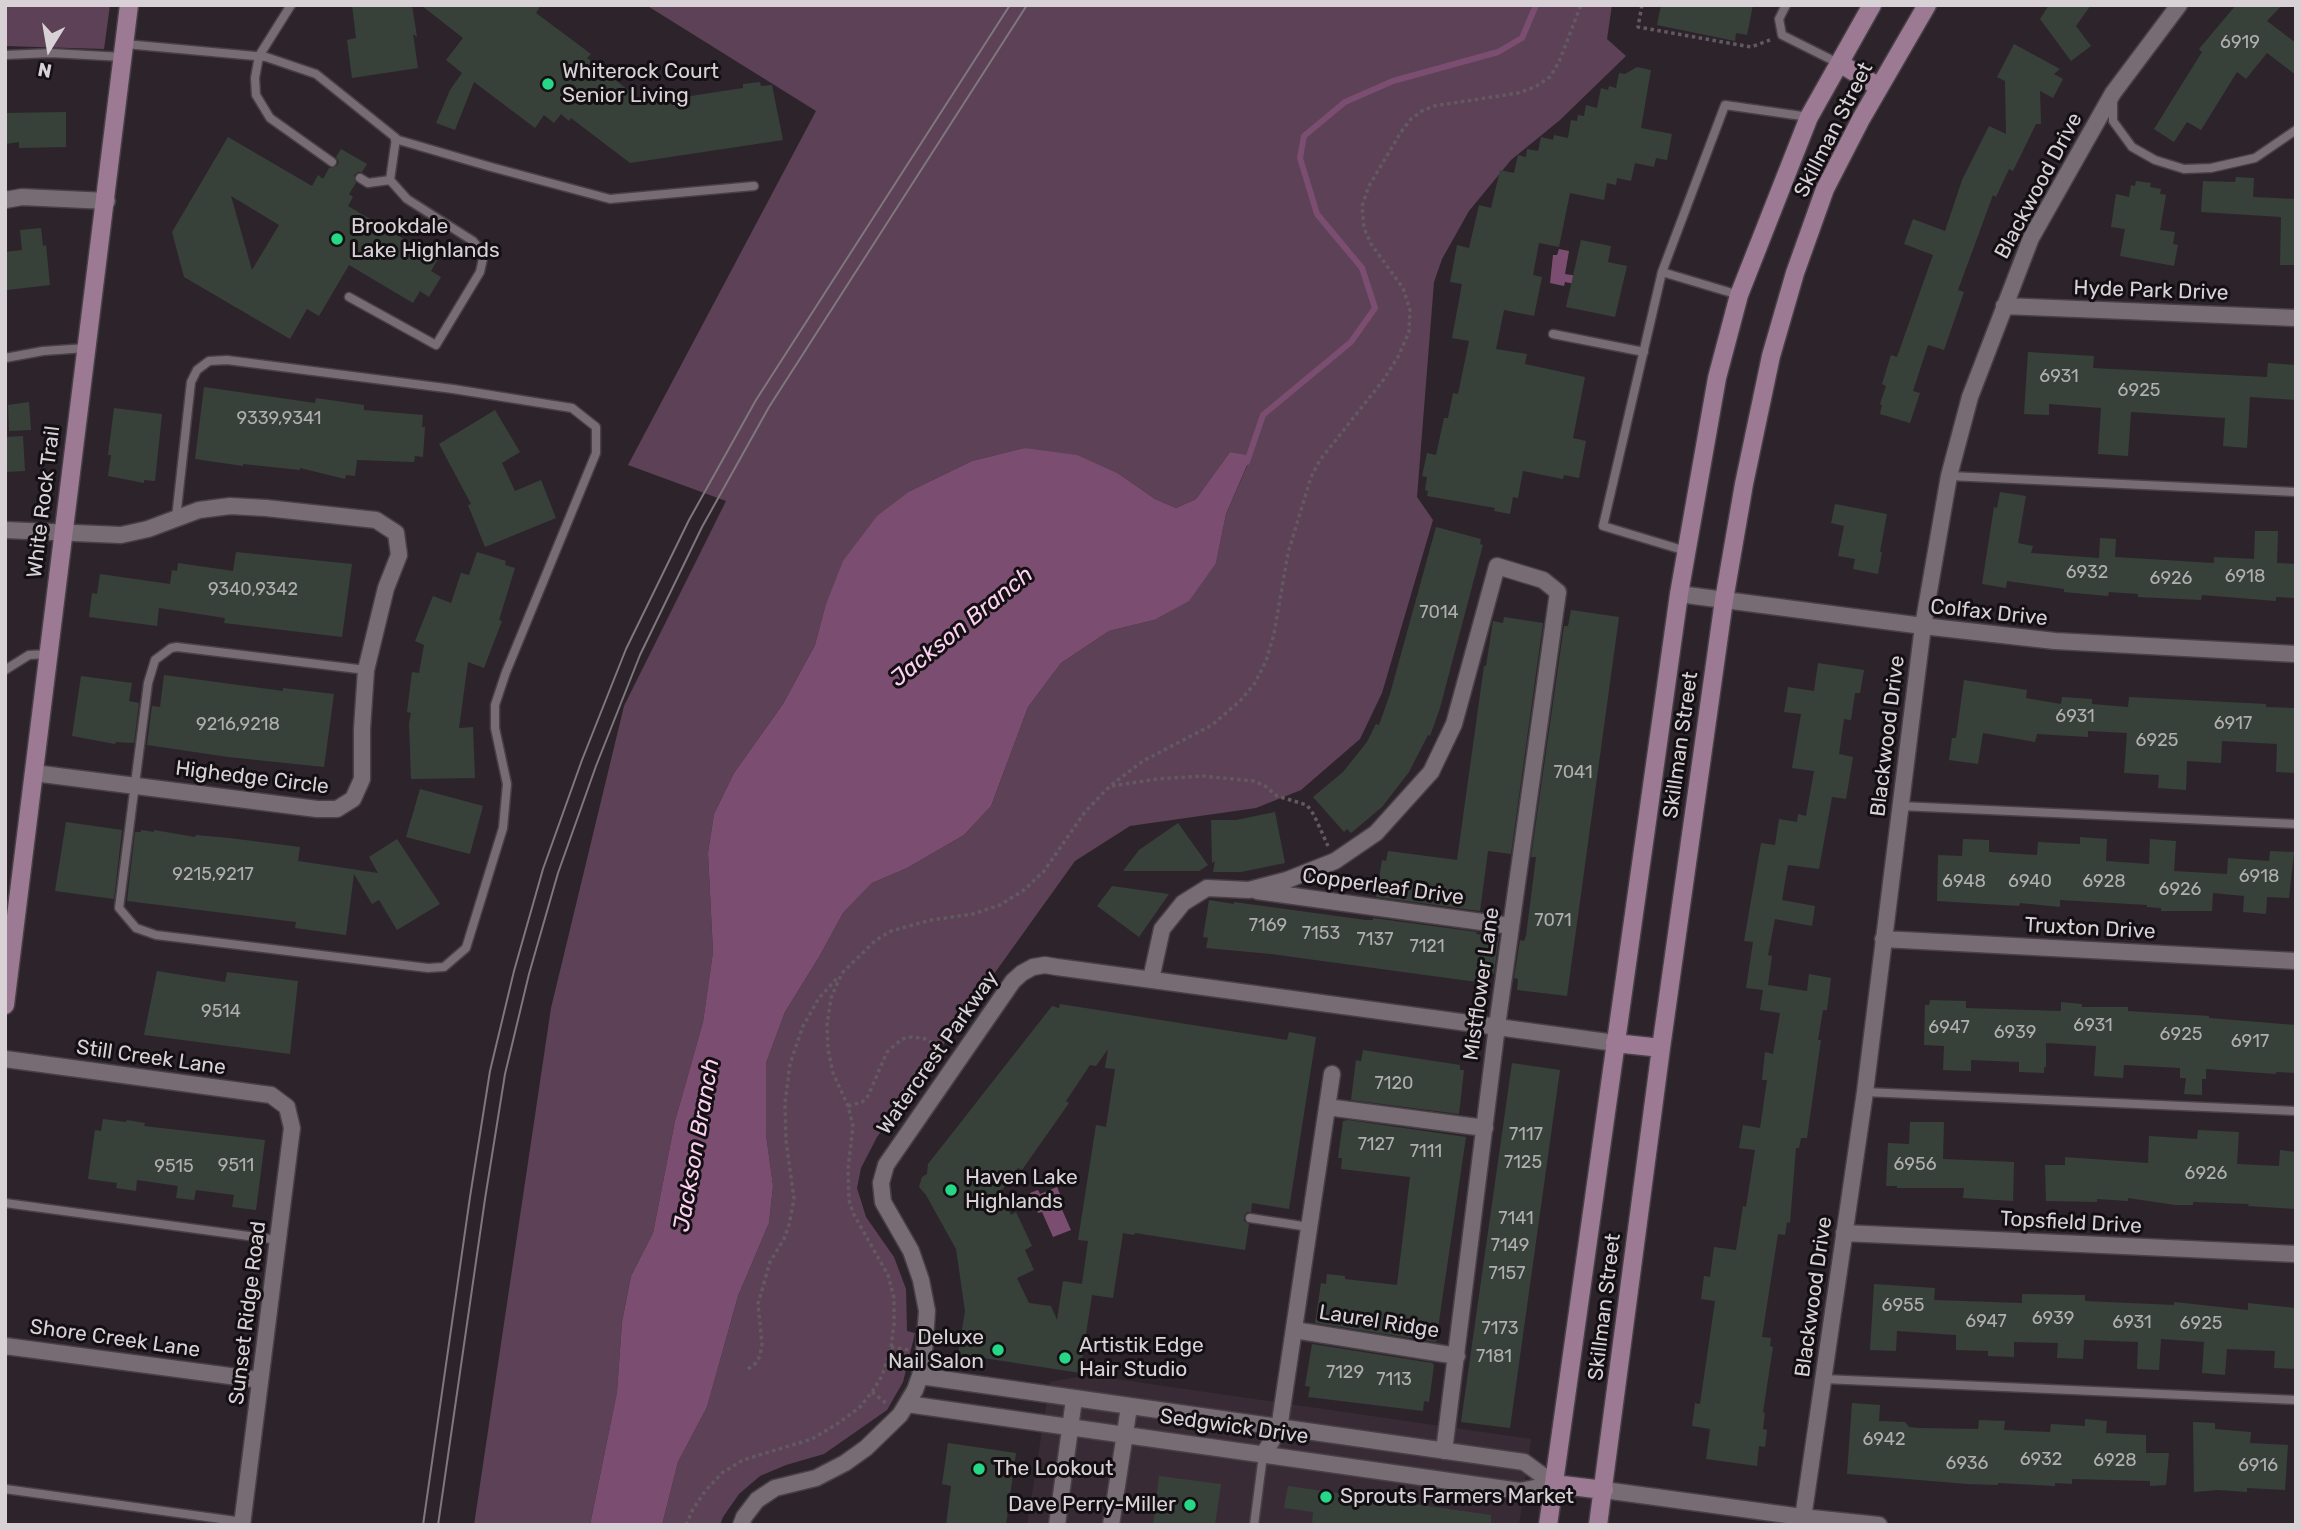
<!DOCTYPE html>
<style>
body{margin:0}
#map{position:relative;width:2301px;height:1530px;overflow:hidden;background:#2d242b;font-family:Rubik,sans-serif}
canvas{display:block}
.frame{position:absolute;inset:0;border:7px solid #d8d2d6;pointer-events:none}
.north{position:absolute;left:14px;top:14px;width:70px;height:70px;-webkit-text-stroke:5px #130f12;paint-order:stroke;rotate:191deg;font-size:19px;font-weight:700;line-height:28px;text-align:center;color:#d8d2d6}
.north::after{content:'';display:block;margin:auto;width:24px;height:32px;background:#d8d2d6;clip-path:polygon(50% 0,100% 100%,50% 72%,0 100%)}
</style>
<div id="map">
<canvas width="2301" height="1530"></canvas>
<div class="frame"></div>
<div class="north">N</div>
</div>
<script>
const g = document.querySelector('canvas').getContext('2d');
g.lineJoin = 'round';
function fill(path, color) { g.fillStyle = color; g.fill(path, 'evenodd'); }
const shape = rows => new Path2D(rows.map(r => 'M' + r).join(''));
function trace(path, color, width, dash) { g.strokeStyle = color; g.lineWidth = width; g.lineCap = dash ? 'butt' : 'round'; g.setLineDash(dash || []); g.stroke(path); }
function drawText(font, color, halo, rows, align = 'center') {
  g.font = font + ' Rubik,sans-serif'; g.lineWidth = 6; g.setLineDash([]); g.textBaseline = 'middle'; g.strokeStyle = halo; g.fillStyle = color; for (const [text, x, y, turn = 0] of rows) {
    g.save(); g.translate(x, y); g.rotate((+turn || 0) * Math.PI / 180); g.textAlign = isNaN(turn) ? turn : align; if (halo) g.strokeText(text, 0, 0); g.fillText(text, 0, 0); g.restore();
  }
}
fill(shape([
 [1088,1375,1531,1439,1519,1525,1027,1525,1050,1382]
]), '#392b36');
fill(shape([
 [5,5,110,5,104,49,5,46],
 [646,5,1612,5,1607,39,1626,56,1560,120,1511,160,1469,211,1442,259,1434,282,1417,497,1433,520,1382,693,1360,739,1301,790,1256,808,1130,826,1075,861,877,1137,861,1168,857,1188,866,1217,894,1257,906,1289,907,1331,915,1333,903,1382,887,1410,824,1454,786,1465,760,1476,739,1494,723,1517,720,1525,662,1525,678,1462,707,1407,738,1296,769,1223,773,1186,766,1134,766,1063,785,1012,819,957,843,913,872,883,907,868,964,835,991,806,1028,707,1061,663,1109,631,1154,620,1216,563,1226,514,1251,457,1230,452,1196,499,1176,508,1155,499,1119,474,1024,448,972,461,910,491,825,607,815,645,783,704,734,773,714,814,708,853,713,952,703,1022,675,1121,653,1233,631,1276,622,1322,617,1392,590,1525,474,1525,551,1008,624,706,726,501,628,465,816,111]
]), '#5d4156');
fill(shape([
 [1559,249,1569,251,1565,274,1577,276,1575,284,1565,282,1564,286,1550,283,1553,255,1557,255],
 [1024,448,1077,455,1119,474,1155,499,1176,508,1196,499,1230,452,1251,456,1226,514,1216,563,1189,601,1154,620,1109,631,1061,663,1028,707,991,806,964,835,907,868,872,883,843,913,819,957,785,1012,766,1063,766,1134,773,1186,769,1223,738,1296,707,1407,678,1462,662,1525,590,1525,617,1392,622,1322,631,1276,653,1233,675,1121,703,1022,713,952,708,853,714,814,734,773,783,704,815,645,825,607,843,561,877,516,910,491,972,461],
 [1057,1187,1060,1194,1056,1196,1071,1230,1053,1237,1042,1212,1038,1213,1030,1193,1038,1190,1040,1194]
]), '#7b4e71');
trace(shape([
 [1247,462,1263,415,1351,342,1375,308,1362,268,1317,214,1300,158,1304,136,1345,102,1393,81,1498,52,1522,38,1536,5]
]), '#7b4e71', 6);
fill(shape([
 [352,5,412,5,417,37,413,34,418,68,352,78,347,40,356,38],
 [421,5,541,5,536,13,591,54,587,58,645,103,743,88,743,84,760,82,761,86,772,85,783,140,630,163,571,118,569,121,561,114,554,123,544,115,535,128,474,82,455,130,436,123,450,90,462,73,446,60,463,38],
 [1661,5,1753,5,1747,35,1736,33,1735,41,1657,25],
 [2049,5,2091,5,2076,26,2091,46,2071,61,2040,19],
 [2236,5,2282,5,2267,21,2296,43,2296,75,2267,53,2246,79,2237,72,2201,130,2187,122,2174,142,2154,129,2202,52,2199,49],
 [2014,44,2060,69,2054,74,2063,79,2053,98,2040,91,2041,124,2036,124,2013,171,2009,169,1996,197,1993,195,1958,290,1964,292,1944,350,1928,345,1913,391,1920,393,1910,423,1880,414,1882,405,1880,404,1886,386,1882,384,1891,355,1897,357,1933,255,1904,244,1913,219,1945,231,1962,180,1989,126,2006,134,2005,81,1997,77],
 [1637,67,1651,70,1641,128,1672,134,1667,160,1656,158,1654,167,1635,163,1631,181,1617,178,1616,185,1607,183,1604,200,1570,193,1559,247,1539,243,1533,275,1542,277,1534,316,1504,310,1496,349,1527,354,1525,364,1585,377,1573,438,1586,441,1579,478,1564,475,1563,479,1523,471,1518,498,1513,497,1510,514,1494,511,1495,508,1427,496,1428,491,1425,490,1427,477,1422,476,1427,453,1436,455,1444,418,1448,418,1453,393,1458,394,1469,341,1452,338,1462,284,1450,282,1457,245,1469,248,1479,205,1491,208,1500,170,1514,173,1518,155,1526,157,1527,149,1538,151,1541,137,1553,140,1554,135,1568,138,1571,120,1577,121,1578,115,1584,116,1586,105,1597,108,1601,88,1608,90,1609,86,1616,88,1619,73,1625,74],
 [66,112,66,147,19,148,19,142,5,144,5,113],
 [228,137,312,186,318,175,323,179,329,168,337,166,339,162,336,157,341,149,367,164,362,172,358,172,354,175,356,183,349,194,353,197,348,206,438,259,431,271,441,277,429,297,420,291,413,303,349,265,319,316,307,309,290,339,184,277,172,232],
 [231,196,279,225,252,270],
 [2236,177,2254,178,2253,197,2296,199,2296,265,2280,265,2281,217,2201,212,2203,181,2235,182],
 [2136,181,2151,183,2150,187,2161,189,2160,194,2166,195,2160,230,2175,232,2173,244,2178,245,2174,266,2120,256,2125,229,2111,227,2116,194,2129,197,2131,185,2135,186],
 [41,228,43,246,46,245,50,285,7,290,5,252,22,250,20,230],
 [1581,240,1611,246,1608,262,1627,266,1615,317,1566,307],
 [2028,352,2094,356,2093,368,2267,377,2268,363,2296,365,2296,400,2250,397,2247,448,2223,446,2225,418,2131,412,2128,456,2098,454,2101,408,2049,404,2049,415,2024,414],
 [204,387,315,403,316,398,364,405,364,410,423,415,422,427,425,427,423,457,415,456,414,462,357,460,355,476,346,475,345,479,300,468,300,470,243,464,243,466,195,459],
 [29,402,31,430,9,431,8,405],
 [114,408,162,414,155,481,144,480,144,483,108,476,111,455,108,455],
 [495,410,520,452,502,463,515,491,541,480,556,518,485,547,468,505,471,504,439,444],
 [23,436,25,471,5,472,5,437],
 [2000,492,2026,496,2018,543,2033,546,2031,553,2099,558,2100,538,2116,539,2115,557,2214,563,2214,557,2254,559,2255,531,2278,531,2277,563,2296,564,2296,598,2276,597,2276,601,2202,595,2201,600,2138,597,2138,594,2109,592,2108,596,2064,592,2064,589,2007,581,2006,588,1982,584,1994,507,1997,508],
 [1835,504,1887,514,1880,552,1882,552,1878,574,1853,569,1855,559,1838,556,1844,526,1831,523],
 [1436,527,1481,539,1480,544,1483,545,1440,708,1430,736,1428,735,1409,772,1382,807,1351,833,1347,829,1344,832,1313,797,1343,772,1367,742,1376,724,1379,725,1390,694],
 [236,552,352,564,342,637,224,623,225,618,159,608,157,626,89,617,92,593,97,594,100,574,170,584,172,570,177,571,178,563,233,571],
 [477,552,506,561,505,565,515,568,499,620,502,621,484,668,468,662,459,728,473,727,475,778,411,779,409,723,411,713,407,712,412,672,419,673,424,645,415,641,433,596,451,603,461,573,469,575],
 [1571,610,1619,617,1567,996,1517,990,1518,979,1514,978,1520,940,1524,941,1526,936,1536,857,1531,857,1564,626,1568,626],
 [1504,617,1543,623,1511,854,1488,851,1480,911,1376,897,1382,860,1386,861,1388,851,1457,860,1484,666,1486,666,1493,621,1503,623],
 [1818,663,1864,670,1860,693,1855,693,1851,720,1844,719,1839,754,1853,757,1846,799,1832,797,1819,869,1788,865,1782,900,1815,906,1812,926,1775,919,1768,955,1772,956,1768,985,1807,991,1809,974,1831,978,1827,1010,1823,1010,1818,1040,1821,1040,1807,1138,1801,1138,1799,1148,1796,1148,1790,1223,1787,1222,1785,1235,1778,1234,1762,1337,1771,1338,1770,1346,1773,1347,1763,1412,1765,1413,1763,1429,1767,1430,1765,1447,1759,1446,1757,1466,1706,1459,1710,1429,1692,1426,1695,1403,1700,1404,1715,1301,1701,1299,1704,1276,1710,1277,1714,1247,1736,1250,1743,1206,1746,1207,1755,1150,1739,1148,1743,1125,1760,1128,1767,1080,1762,1080,1765,1052,1773,1054,1780,1013,1760,1010,1763,990,1746,988,1753,942,1744,941,1761,843,1775,845,1779,819,1797,822,1798,814,1806,816,1814,771,1792,768,1801,714,1784,712,1788,687,1814,691],
 [164,675,283,691,283,688,334,694,324,767,228,757,147,745,152,706,160,707],
 [81,676,132,683,129,701,139,703,134,743,116,742,115,744,72,736],
 [1964,680,2027,690,2026,698,2061,704,2062,697,2092,699,2092,704,2128,707,2129,697,2266,704,2266,707,2294,708,2294,712,2296,712,2296,773,2276,772,2277,744,2222,741,2221,763,2187,761,2186,790,2158,788,2159,775,2124,773,2127,733,2088,731,2088,737,2037,734,2035,742,1983,733,1978,764,1949,760,1952,738,1956,738],
 [420,789,483,806,470,854,406,837],
 [1275,812,1285,863,1241,872,1213,872,1215,861,1212,863,1211,820,1236,820],
 [66,822,122,830,114,899,55,891],
 [1178,823,1208,865,1199,871,1123,871,1139,850],
 [141,830,154,832,154,830,195,837,196,835,229,838,300,847,298,861,378,873,369,857,397,839,440,904,397,930,379,900,372,904,354,874,346,935,295,928,296,922,127,901,135,832,141,832],
 [2080,837,2107,839,2106,861,2149,864,2150,839,2176,841,2174,871,2227,874,2228,858,2269,861,2270,851,2294,852,2289,898,2267,897,2266,914,2243,912,2244,896,2213,893,2212,911,2161,911,2161,908,2147,907,2147,905,2060,900,2060,907,2020,903,2019,906,1937,901,1938,855,1962,856,1963,839,1989,840,1989,852,2037,855,2038,842,2080,844],
 [1112,886,1169,894,1139,937,1097,906],
 [1209,900,1234,904,1234,902,1366,920,1373,920,1373,918,1477,932,1476,934,1499,937,1494,974,1485,972,1484,983,1271,954,1206,948,1208,938,1203,937],
 [157,971,225,982,227,972,298,981,290,1054,144,1035],
 [1930,1000,1966,1001,1966,1008,2061,1011,2061,1002,2082,1004,2082,1007,2128,1007,2128,1011,2209,1016,2209,1018,2296,1025,2296,1073,2276,1072,2276,1074,2206,1069,2206,1079,2202,1079,2202,1095,2184,1094,2186,1078,2180,1078,2180,1068,2124,1065,2123,1078,2094,1076,2096,1046,2046,1043,2046,1067,2044,1067,2044,1073,2019,1072,2019,1062,1971,1060,1971,1071,1943,1070,1944,1046,1924,1045,1925,1005,1929,1005],
 [1060,1004,1287,1040,1289,1032,1316,1037,1289,1209,1252,1203,1251,1212,1247,1212,1244,1216,1244,1221,1249,1224,1245,1250,1135,1233,1134,1235,1123,1233,1113,1298,1092,1295,1080,1373,958,1354,965,1311,956,1249,926,1195,919,1187,922,1177,927,1174,928,1164,1052,1006,1059,1008],
 [1108,1049,1105,1068,1115,1069,1106,1127,1096,1125,1078,1240,1088,1241,1082,1284,1063,1281,1057,1320,1051,1306,1029,1303,1017,1278,1034,1270,1025,1250,1032,1246,1016,1212,1011,1215,1000,1193,1018,1168,1022,1170,1069,1103,1066,1101,1090,1065,1096,1066],
 [1363,1050,1460,1065,1460,1070,1464,1070,1459,1114,1351,1100,1356,1060,1361,1061],
 [1512,1063,1560,1070,1510,1428,1461,1422],
 [103,1119,126,1122,127,1120,145,1123,144,1126,265,1140,256,1210,232,1207,234,1195,196,1190,194,1200,176,1198,178,1186,137,1180,136,1191,116,1188,117,1183,88,1179,95,1130,101,1131],
 [1348,1120,1466,1137,1436,1342,1315,1323,1321,1283,1326,1284,1327,1274,1345,1276,1345,1279,1397,1285,1410,1177,1341,1169,1342,1158,1338,1158,1343,1121],
 [1910,1122,1944,1122,1943,1159,2014,1162,2013,1201,1963,1198,1964,1188,1897,1188,1897,1186,1886,1186,1888,1143,1909,1144],
 [2198,1130,2239,1132,2237,1164,2279,1166,2280,1150,2296,1152,2296,1209,2248,1206,2249,1204,2193,1202,2193,1205,2175,1205,2128,1198,2128,1201,2097,1199,2097,1202,2046,1201,2045,1165,2065,1165,2065,1157,2148,1163,2149,1136,2197,1139],
 [1874,1284,1935,1288,1934,1300,2022,1303,2022,1294,2085,1295,2085,1301,2174,1305,2174,1302,2248,1310,2248,1303,2296,1308,2296,1369,2274,1368,2275,1351,2227,1349,2225,1375,2202,1373,2204,1342,2161,1339,2159,1370,2137,1369,2138,1342,2084,1340,2083,1359,2057,1358,2058,1343,2014,1342,2014,1357,1988,1356,1988,1351,1956,1350,1956,1335,1897,1331,1896,1351,1870,1350],
 [1312,1344,1432,1363,1434,1365,1429,1402,1424,1401,1423,1411,1308,1397,1310,1387,1305,1386],
 [1852,1403,1880,1405,1879,1421,1905,1422,1909,1427,1919,1428,1978,1429,1979,1420,2005,1421,2004,1430,2050,1432,2051,1424,2085,1426,2085,1419,2107,1421,2106,1433,2146,1435,2146,1453,2169,1453,2166,1485,2150,1486,2150,1481,2072,1479,2072,1484,2055,1483,2055,1486,1998,1483,1998,1485,1967,1484,1847,1474],
 [2193,1422,2215,1423,2215,1429,2251,1432,2250,1443,2288,1445,2285,1490,2247,1488,2247,1492,2218,1490,2194,1492],
 [948,1443,1016,1453,1006,1525,946,1525,951,1486,942,1484],
 [1159,1476,1221,1484,1215,1525,1153,1525],
 [1288,1486,1491,1515,1491,1525,1312,1525,1313,1512,1284,1508]
]), '#37413a');
const lane = shape([
 [291,5,259,56,255,78,256,95,270,118,332,162],
 [1786,5,1779,19,1782,35,1838,63],
 [125,44,266,57,316,74,396,138,390,180,407,199,473,241,484,254,480,272,436,345,349,297],
 [5,55,51,53,123,57],
 [2113,100,2113,121,2132,147,2155,160,2184,169,2211,168,2255,158,2296,130],
 [395,139,491,167,610,199,754,186],
 [360,178,368,183,390,180],
 [1662,272,1739,295],
 [1553,334,1644,352],
 [5,358,43,351,86,348],
 [1949,476,2296,492],
 [176,518,191,382,197,370,209,361,227,360,453,389,572,408,596,427,596,453,506,672,495,705,495,728,507,784,503,828,466,948,444,967,428,968,156,935,136,928,119,908,148,683,155,660,171,648,177,647,366,670],
 [1686,551,1603,526,1662,272,1725,105,1809,117],
 [5,670,29,655,48,654],
 [1900,806,2296,824],
 [1865,1092,2296,1111],
 [5,1203,278,1240],
 [1250,1218,1309,1227],
 [1824,1379,2296,1400],
 [5,1489,243,1522],
 [1254,1525,1263,1455]
]);
const street = shape([
 [5,200,22,197,107,201],
 [2004,306,2296,318],
 [5,530,121,535,148,529,199,510,230,506,266,508,376,520,396,533,399,555,386,588,366,670,362,729,362,779,353,799,337,809,317,809,34,773],
 [1679,594,1923,626,2055,641,2296,654],
 [1257,891,1511,926],
 [1883,939,2296,961],
 [1151,979,1162,929,1183,903,1207,888,1249,890,1287,880,1335,861,1376,833,1431,772,1454,724,1497,566,1543,580,1558,592,1497,1026,1444,1451],
 [5,1059,271,1095,287,1107,292,1128,242,1525],
 [1327,1107,1485,1128],
 [1844,1233,2296,1254],
 [1294,1330,1457,1356],
 [5,1346,260,1380],
 [920,1376,1524,1462,1554,1484],
 [907,1404,1520,1491,1554,1484],
 [1263,1455,1279,1429,1332,1074],
 [1604,1490,1802,1517,1879,1525],
 [741,1525,744,1517,757,1500,775,1488,816,1478,845,1463,866,1448,900,1415,915,1390,920,1376,924,1353,927,1311,921,1280,911,1251,883,1202,881,1183,886,1165,1013,981,1022,973,1033,967,1045,965,1057,967,1615,1043],
 [1057,1525,1074,1399],
 [1111,1525,1129,1407],
 [1802,1525,1865,1092,1923,626,1949,476,1970,397,2031,238,2113,93,2179,5]
]);
const secondary = shape([
 [1841,64,1879,87],
 [5,1005,129,5],
 [1615,1043,1661,1048],
 [1554,1484,1604,1490],
 [1548,1525,1679,594,1717,378,1739,295,1809,117,1872,5],
 [1598,1525,1661,1048,1724,600,1744,484,1771,356,1795,273,1825,189,1861,119,1927,5]
]);
trace(lane, '#484046', 11);
trace(street, '#484046', 19);
trace(secondary, '#484046', 21);
trace(shape([
 [1642,5,1638,27,1751,47,1770,40],
 [1112,786,1157,779,1202,776,1254,781,1265,786,1277,796,1307,805,1314,815,1328,846],
 [848,1106,862,1102,868,1096,887,1052,902,1039,912,1037,927,1039,944,1052],
 [891,1347,909,1350],
 [748,1369,755,1364,760,1356,762,1344,758,1304,770,1262,784,1239,789,1225,794,1199,786,1140,785,1103,790,1064,803,1026,819,998,838,977],
 [872,1392,887,1404],
 [686,1525,693,1509,706,1490,722,1473,743,1460,812,1439,837,1424,860,1407,872,1392,882,1376,891,1347,894,1324,894,1298,888,1275,853,1213,849,1200,848,1169,853,1126,848,1106,833,1073,828,1049,827,1025,831,998,842,973,876,940,891,931,931,920,973,914,1000,905,1024,890,1044,871,1085,812,1110,786,1143,761,1212,725,1240,701,1255,683,1266,661,1274,634,1288,553,1311,477,1320,460,1384,379,1398,357,1409,332,1410,310,1403,288,1371,244,1364,228,1362,206,1369,186,1401,132,1411,119,1422,111,1434,106,1518,93,1535,87,1550,77,1559,62,1581,5]
]), '#625a60', 3.5, [3.5, 3.5]);
trace(lane, '#776c74', 8);
trace(street, '#776c74', 16);
trace(secondary, '#9c7a94', 18);
trace(shape([
 [423,1525,470,1197,490,1071,514,971,543,869,582,760,626,649,689,520,756,400,1010,5],
 [438,1525,485,1199,505,1074,529,974,558,873,596,766,640,655,702,527,769,407,1027,5]
]), '#7f777d', 2);
for (const [x, y, r, color] of [
 [548,84,7,"#26d886"],
 [337,239,7,"#26d886"],
 [951,1190,7,"#26d886"],
 [998,1350,7,"#26d886"],
 [1065,1358,7,"#26d886"],
 [979,1469,7,"#26d886"],
 [1326,1497,7,"#26d886"],
 [1190,1505,7,"#26d886"]
]) { const dot = new Path2D(); dot.arc(x, y, r, 0, 2 * Math.PI); g.fillStyle = color; g.fill(dot); trace(dot, '#130f12', 2.5); }
drawText('18px', '#b0aeaf', null, [
 ["6919",2240,43],
 ["6931",2059,377],
 ["6925",2139,391],
 ["9339,9341",279,419],
 ["6932",2087,573],
 ["6918",2245,577],
 ["6926",2171,579],
 ["9340,9342",253,590],
 ["7014",1439,613],
 ["6931",2075,717],
 ["6917",2233,724],
 ["9216,9218",238,725],
 ["6925",2157,741],
 ["7041",1573,773],
 ["9215,9217",213,875],
 ["6918",2259,877],
 ["6948",1964,882],
 ["6940",2030,882],
 ["6928",2104,882],
 ["6926",2180,890],
 ["7071",1553,921],
 ["7169",1268,926],
 ["7153",1321,934],
 ["7137",1375,940],
 ["7121",1427,947],
 ["9514",221,1012],
 ["6931",2093,1026],
 ["6947",1949,1028],
 ["6939",2015,1033],
 ["6925",2181,1035],
 ["6917",2250,1042],
 ["7120",1394,1084],
 ["7117",1526,1135],
 ["7127",1376,1145],
 ["7111",1426,1152],
 ["7125",1523,1163],
 ["6956",1915,1165],
 ["9511",236,1166],
 ["9515",174,1167],
 ["6926",2206,1174],
 ["7141",1516,1219],
 ["7149",1510,1246],
 ["7157",1507,1274],
 ["6955",1903,1306],
 ["6939",2053,1319],
 ["6947",1986,1322],
 ["6931",2132,1323],
 ["6925",2201,1324],
 ["7173",1500,1329],
 ["7181",1494,1357],
 ["7129",1345,1373],
 ["7113",1394,1380],
 ["6942",1884,1440],
 ["6932",2041,1460],
 ["6928",2115,1461],
 ["6936",1967,1464],
 ["6916",2258,1466]
]);
drawText('21px', '#d8d2d6', '#130f12', [
 ["Whiterock Court",562,72],
 ["Senior Living",562,96],
 ["Brookdale",351,227],
 ["Lake Highlands",351,251],
 ["Haven Lake",965,1178],
 ["Highlands",965,1202],
 ["Deluxe",984,1338,"right"],
 ["Nail Salon",984,1362,"right"],
 ["Artistik Edge",1079,1346],
 ["Hair Studio",1079,1370],
 ["The Lookout",993,1469],
 ["Sprouts Farmers Market",1340,1497],
 ["Dave Perry-Miller",1176,1505,"right"]
], 'left');
drawText('21px', '#d8d2d6', '#130f12', [
 ["Skillman Street",1834,130,-63],
 ["Blackwood Drive",2039,186,-62],
 ["Hyde Park Drive",2151,291,2],
 ["White Rock Trail",44,502,-83],
 ["Colfax Drive",1989,613,6],
 ["Blackwood Drive",1888,736,-83],
 ["Skillman Street",1681,745,-82],
 ["Highedge Circle",252,778,7],
 ["Copperleaf Drive",1383,887,8],
 ["Truxton Drive",2090,929,3],
 ["Mistflower Lane",1482,984,-82],
 ["Watercrest Parkway",938,1053,-55],
 ["Still Creek Lane",151,1058,8],
 ["Topsfield Drive",2071,1223,3],
 ["Blackwood Drive",1814,1297,-82],
 ["Skillman Street",1605,1307,-83],
 ["Sunset Ridge Road",248,1313,-83],
 ["Laurel Ridge",1379,1322,9],
 ["Shore Creek Lane",115,1339,8],
 ["Sedgwick Drive",1234,1427,8]
]);
drawText('italic 23px', '#fcd0f0', '#130f12', [
 ["Jackson Branch",962,627,-39],
 ["Jackson Branch",697,1145,-80]
]);
</script>
